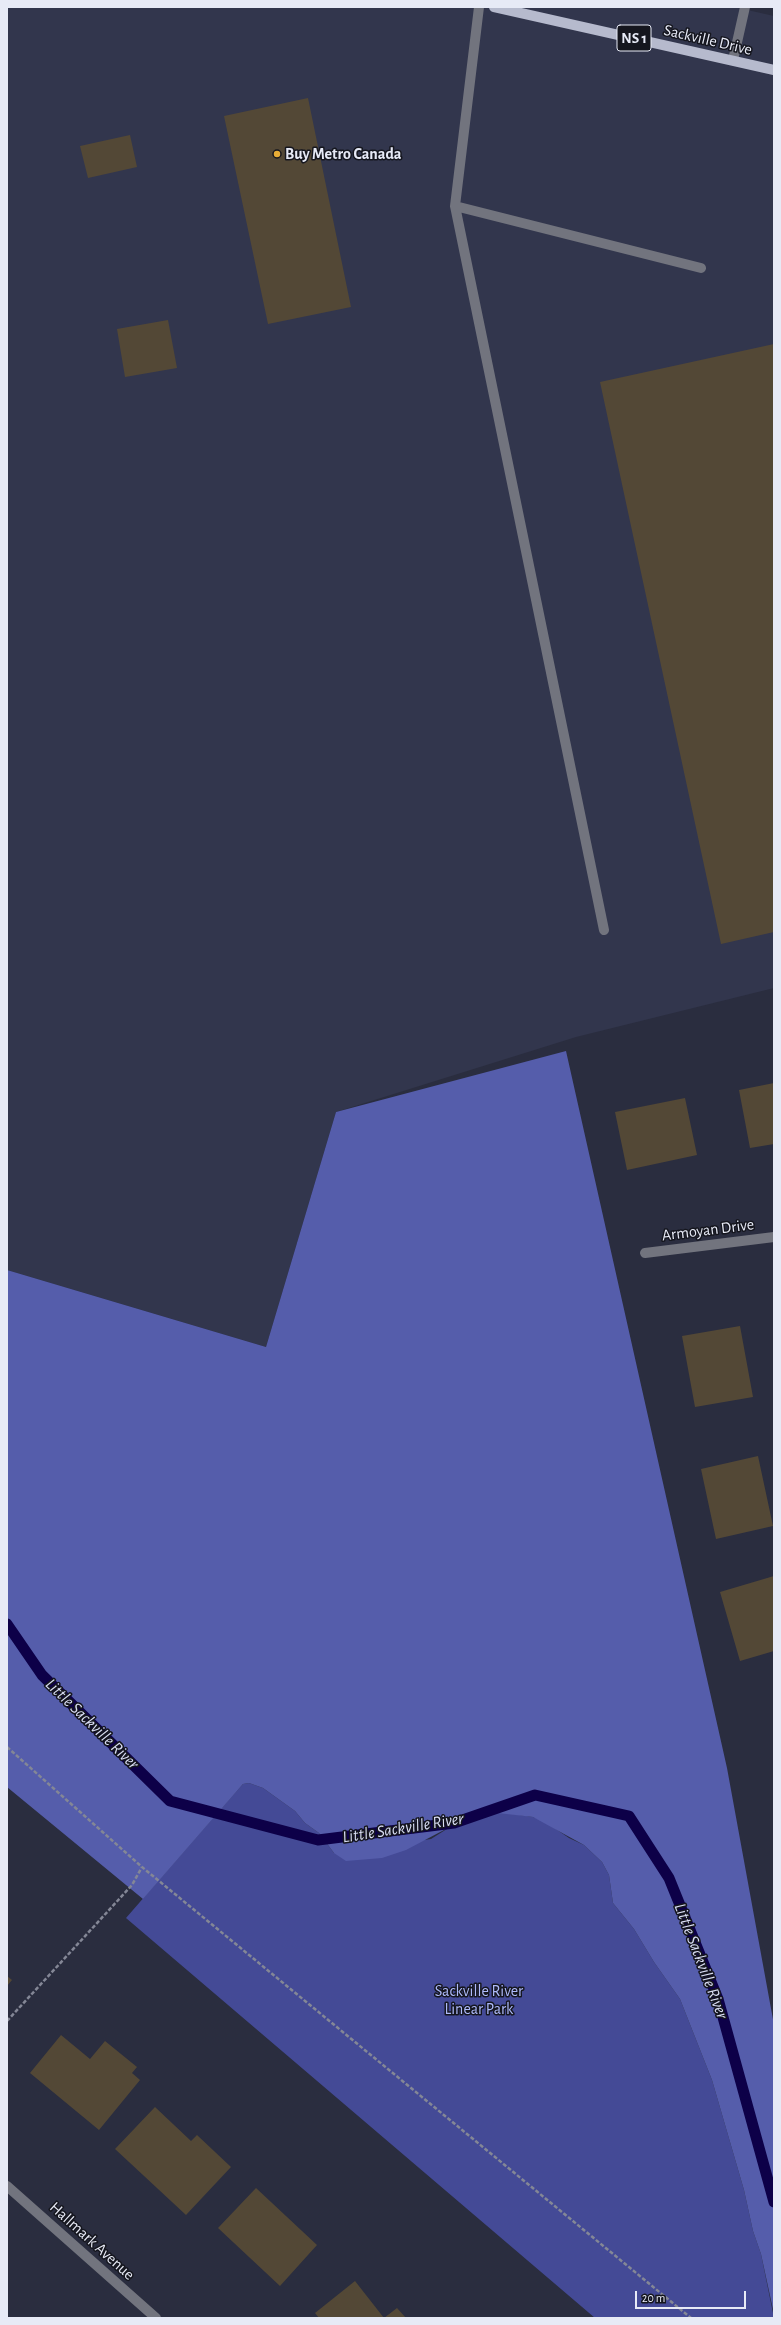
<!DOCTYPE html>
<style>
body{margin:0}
#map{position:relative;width:781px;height:2325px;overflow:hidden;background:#2a2d3f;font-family:"Alegreya Sans",sans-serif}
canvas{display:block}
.frame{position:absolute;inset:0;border:8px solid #e7eaf6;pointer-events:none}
.scale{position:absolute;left:635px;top:2291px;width:111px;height:18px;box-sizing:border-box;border:2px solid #e7eaf6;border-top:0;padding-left:5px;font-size:12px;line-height:14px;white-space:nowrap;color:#e7eaf6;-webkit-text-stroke:3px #15161e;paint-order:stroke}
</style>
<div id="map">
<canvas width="781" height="2325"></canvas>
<div class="frame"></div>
<div class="scale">20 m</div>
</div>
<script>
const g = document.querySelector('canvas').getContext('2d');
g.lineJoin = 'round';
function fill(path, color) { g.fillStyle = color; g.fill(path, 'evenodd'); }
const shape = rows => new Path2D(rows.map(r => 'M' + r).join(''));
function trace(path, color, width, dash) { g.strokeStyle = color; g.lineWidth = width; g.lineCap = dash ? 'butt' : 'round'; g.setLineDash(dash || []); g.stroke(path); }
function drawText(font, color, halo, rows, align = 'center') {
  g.font = font + ' "Alegreya Sans",sans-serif'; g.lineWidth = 3; g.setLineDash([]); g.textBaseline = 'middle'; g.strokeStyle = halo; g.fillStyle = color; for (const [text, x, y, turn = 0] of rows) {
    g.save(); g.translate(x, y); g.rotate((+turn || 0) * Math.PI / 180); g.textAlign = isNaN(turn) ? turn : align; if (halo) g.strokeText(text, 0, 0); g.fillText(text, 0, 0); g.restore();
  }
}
fill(shape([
 [7,7,734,7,774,16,774,988,576,1037,336,1112,266,1347,7,1270]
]), '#32364d');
fill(shape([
 [249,1783,263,1788,295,1811,305,1823,319,1833,334,1853,431,1839,469,1815,480,1811,493,1811,533,1817,544,1821,569,1838,584,1845,602,1862,609,1875,613,1903,634,1929,654,1962,680,1999,712,2080,744,2190,753,2231,761,2254,774,2318,595,2318,126,1918,234,1794,243,1784]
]), '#444a96');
fill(shape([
 [566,1051,727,1768,774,2025,774,2314,761,2254,753,2231,744,2190,712,2080,680,1999,654,1962,634,1929,613,1903,609,1875,602,1862,584,1845,533,1817,480,1811,406,1850,382,1858,346,1861,334,1853,319,1833,305,1823,295,1811,263,1788,249,1783,243,1784,143,1899,7,1787,7,1270,266,1347,336,1112]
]), '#555dab');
trace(shape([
 [7,1624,42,1675,170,1801,318,1840,454,1823,535,1795,629,1816,669,1878,718,1999,774,2202]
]), '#0d0048', 11);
fill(shape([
 [308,98,351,307,268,324,224,116],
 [130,135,137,167,88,178,80,146],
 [168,320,177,368,125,377,117,329],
 [774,344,774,932,721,944,600,382],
 [774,1083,774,1144,750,1148,739,1090],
 [685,1098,697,1155,627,1170,615,1112],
 [740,1326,753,1397,695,1407,682,1336],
 [758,1456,773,1526,716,1539,701,1469],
 [774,1576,774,1651,740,1661,720,1592],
 [7,1976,12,1980,7,1986],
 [61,2035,90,2059,105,2041,137,2067,132,2073,140,2080,99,2130,30,2073],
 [155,2107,191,2141,197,2135,231,2167,186,2215,115,2149],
 [256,2188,317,2245,280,2286,218,2228],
 [355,2281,384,2318,319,2318,315,2313],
 [397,2308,406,2318,384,2318]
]), '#534836');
trace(shape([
 [7,1747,142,1867,691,2318],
 [7,2021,132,1885,142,1867]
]), '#848796', 2.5, [4, 2]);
trace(shape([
 [479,7,455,206,701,268],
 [733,60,745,7],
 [455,206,604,930],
 [645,1253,774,1237],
 [7,2186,156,2318]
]), '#72747e', 10);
trace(shape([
 [494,7,774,70]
]), '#b6bacd', 10);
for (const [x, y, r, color] of [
 [277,154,4,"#e7ac36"]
]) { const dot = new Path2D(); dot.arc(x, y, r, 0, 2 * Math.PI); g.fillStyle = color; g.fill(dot); trace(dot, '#15161e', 1.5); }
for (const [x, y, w] of [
 [634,38,34]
]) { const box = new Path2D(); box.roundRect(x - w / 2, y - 13, w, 26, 3); g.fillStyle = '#15161e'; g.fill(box); trace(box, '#e7eaf6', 1); }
drawText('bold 15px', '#e7eaf6', null, [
 ["NS 1",634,38]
]);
drawText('16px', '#e7eaf6', '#15161e', [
 ["Sackville Drive",708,40,13],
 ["Armoyan Drive",708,1230,-7],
 ["Hallmark Avenue",92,2241,42]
]);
drawText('bold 16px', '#e7eaf6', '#15161e', [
 ["Buy Metro Canada",285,154]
], 'left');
drawText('16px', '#aebafa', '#15161e', [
 ["Sackville River",479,1991],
 ["Linear Park",479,2009]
]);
drawText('italic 17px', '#d9ddf4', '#15161e', [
 ["Little Sackville River",92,1724,44],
 ["Little Sackville River",403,1828,-9],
 ["Little Sackville River",701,1961,69]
]);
</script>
